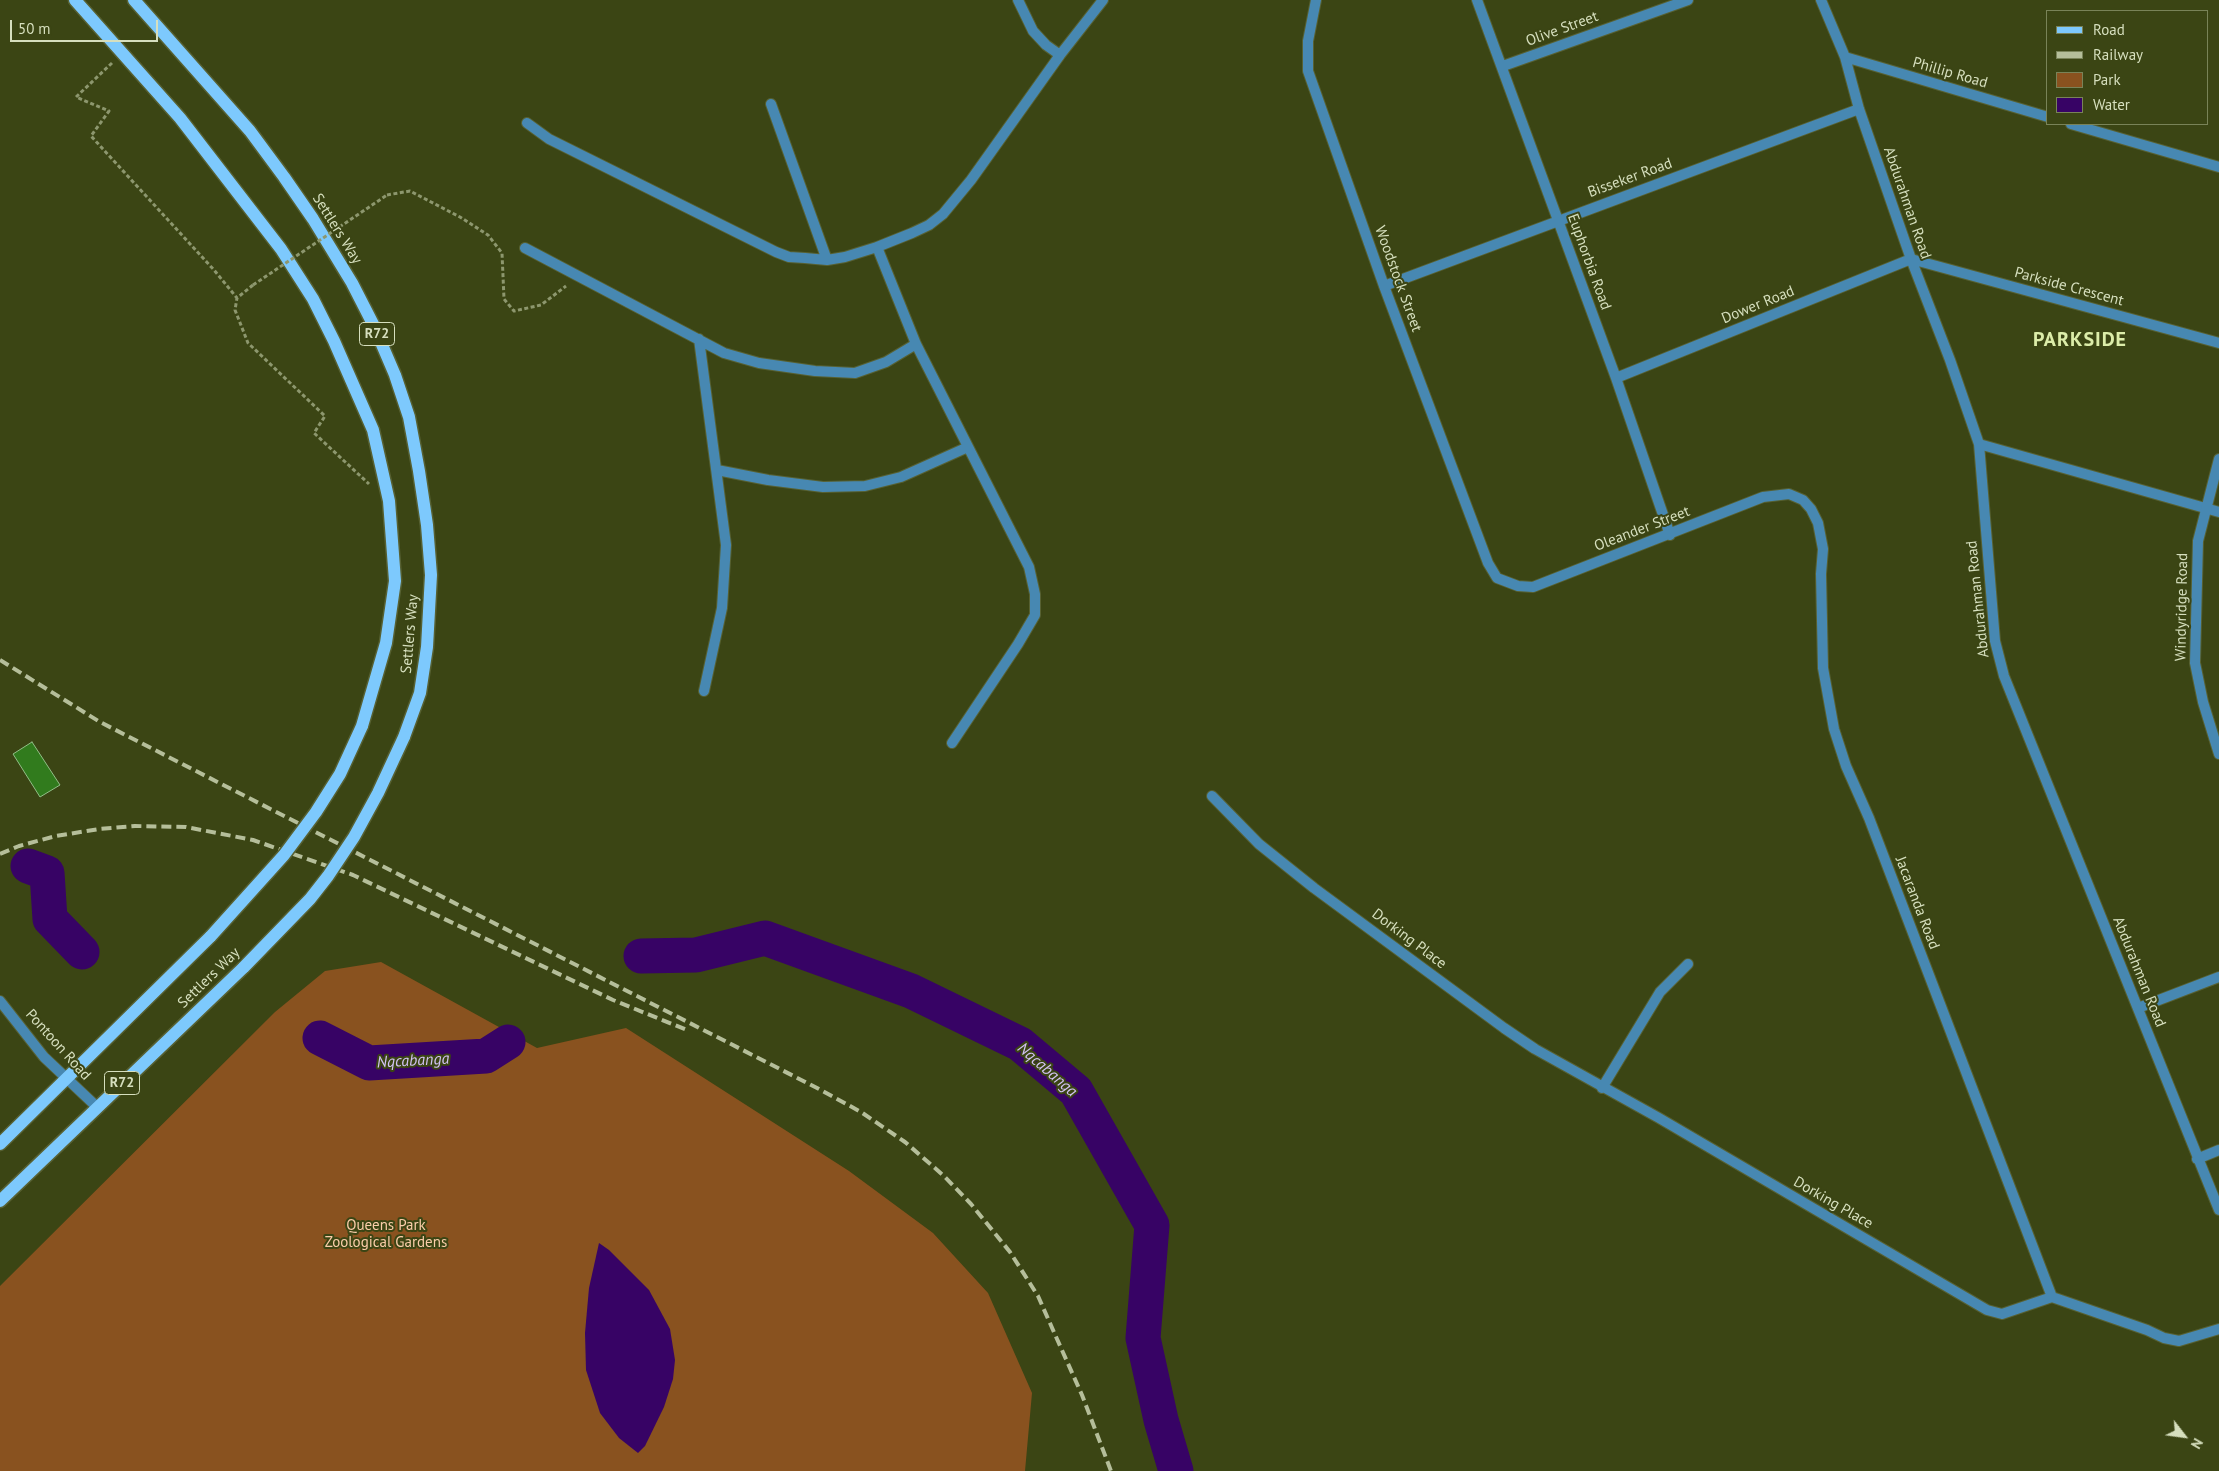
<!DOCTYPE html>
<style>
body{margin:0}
#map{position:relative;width:2219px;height:1471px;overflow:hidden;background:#3b4514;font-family:"PT Sans",sans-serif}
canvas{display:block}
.legend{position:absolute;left:2046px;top:10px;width:162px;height:115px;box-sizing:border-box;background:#3b4514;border:1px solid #798358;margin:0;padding:6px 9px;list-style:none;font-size:15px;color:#d6dfbe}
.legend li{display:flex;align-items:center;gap:10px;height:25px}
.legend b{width:25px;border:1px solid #798358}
.north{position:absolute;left:2159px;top:1411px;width:50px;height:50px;-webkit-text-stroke:4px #3b4514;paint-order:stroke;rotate:120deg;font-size:14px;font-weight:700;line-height:20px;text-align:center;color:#d6dfbe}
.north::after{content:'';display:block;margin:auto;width:18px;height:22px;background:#d6dfbe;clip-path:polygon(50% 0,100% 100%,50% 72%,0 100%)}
.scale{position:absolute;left:10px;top:20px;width:148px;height:22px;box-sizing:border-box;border:2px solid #d6dfbe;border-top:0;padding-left:6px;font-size:15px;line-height:18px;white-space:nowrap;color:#d6dfbe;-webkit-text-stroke:4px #3b4514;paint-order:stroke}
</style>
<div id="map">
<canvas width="2219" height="1471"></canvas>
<ul class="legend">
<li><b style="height:6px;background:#7dc9fd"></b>Road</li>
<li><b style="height:6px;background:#b5be9a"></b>Railway</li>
<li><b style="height:14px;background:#89521f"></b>Park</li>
<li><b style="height:14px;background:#370365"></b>Water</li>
</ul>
<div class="north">N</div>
<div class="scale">50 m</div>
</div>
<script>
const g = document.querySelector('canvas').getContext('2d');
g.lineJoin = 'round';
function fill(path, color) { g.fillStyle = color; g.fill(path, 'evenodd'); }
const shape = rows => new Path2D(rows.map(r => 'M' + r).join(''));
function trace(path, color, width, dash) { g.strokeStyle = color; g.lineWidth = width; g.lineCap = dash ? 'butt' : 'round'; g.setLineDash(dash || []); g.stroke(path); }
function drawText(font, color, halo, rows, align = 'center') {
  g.font = font + ' "PT Sans",sans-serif'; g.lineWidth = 4; g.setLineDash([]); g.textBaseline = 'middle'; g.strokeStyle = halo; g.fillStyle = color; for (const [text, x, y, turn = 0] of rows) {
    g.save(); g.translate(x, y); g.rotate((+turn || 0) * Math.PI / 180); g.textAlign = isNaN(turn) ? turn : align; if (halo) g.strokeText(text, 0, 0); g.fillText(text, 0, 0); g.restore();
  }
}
fill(shape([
 [381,962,537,1048,626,1028,849,1171,933,1233,988,1293,1032,1393,1025,1471,0,1471,0,1286,275,1012,325,971]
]), '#89521f');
fill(shape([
 [599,1243,609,1250,649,1290,670,1329,675,1360,673,1379,664,1407,645,1446,638,1453,619,1438,600,1413,586,1370,585,1333,589,1288]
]), '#370365');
trace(shape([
 [28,866,47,873,50,919,82,952],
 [641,956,696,955,765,938,911,991,1020,1044,1076,1091,1152,1225,1143,1338,1161,1420,1176,1471],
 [320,1038,369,1063,486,1056,508,1042]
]), '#370365', 35);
const building = shape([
 [32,742,60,785,40,797,13,754,32,742]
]);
fill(building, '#317b1d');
trace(building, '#91be87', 1);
const minor = shape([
 [1018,0,1033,31,1046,45,1060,55],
 [1316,0,1308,41,1308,71,1384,286,1488,563,1497,578,1518,586,1533,587,1763,497,1789,494,1803,500,1811,509,1818,523,1823,549,1821,574,1823,668,1834,729,1846,766,1869,818,2052,1297],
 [1477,0,1616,378,1670,535],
 [1821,0,1845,57,1859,109,1911,259,1950,360,1979,444,1995,641,2004,676,2219,1210],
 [1845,57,2048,117],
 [1503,66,1688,0],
 [771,104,827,260],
 [527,123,549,139,776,252,789,257,805,258,827,260,845,257,877,247,912,233,929,225,943,214,971,180,1060,55,1103,0],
 [2071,124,2219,167],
 [877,247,916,344,1029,567,1035,594,1035,615,1018,644,952,743],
 [525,248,724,353,759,363,815,371,855,373,886,362,916,344],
 [1384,286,1859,109],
 [699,339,726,545,722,608,704,691],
 [1616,378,1911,259,2219,343],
 [1979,444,2219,512],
 [717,470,768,480,823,487,865,486,901,477,968,447],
 [1212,796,1259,844,1314,888,1504,1028,1535,1049,1659,1118,1987,1310,2002,1314,2052,1297],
 [2138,1008,2219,977],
 [1602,1088,1660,992,1688,964],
 [2197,1159,2219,1150],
 [2052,1297,2147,1330,2164,1338,2179,1341,2219,1329]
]);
const tertiary = shape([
 [2219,459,2198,541,2195,663,2203,702,2219,754],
 [0,1001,44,1057,97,1107]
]);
const primary = shape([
 [75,0,180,118,281,249,313,299,334,341,373,430,389,501,395,581,386,643,362,726],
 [134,0,250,131,284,177,313,219,352,283,374,326,395,375,409,417,419,471,427,525,431,575,427,647,420,693,404,737],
 [0,1144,211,936],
 [0,1201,244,967]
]);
trace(minor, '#576133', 12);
trace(tertiary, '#576133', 12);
trace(primary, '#576133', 15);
trace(shape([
 [112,63,76,97,109,111,91,136,214,270,237,298],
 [387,195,410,191,460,217,488,235,502,253,504,299,514,311,541,305,566,286],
 [253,285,237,298,235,310,248,343,325,416,314,433,369,484]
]), '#8d976e', 3, [4, 2.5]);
trace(minor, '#4788b2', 10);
trace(tertiary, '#4788b2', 10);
trace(primary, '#7dc9fd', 12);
trace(shape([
 [0,660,100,722,819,1089,861,1112,905,1142,944,1176,971,1204,1010,1252,1038,1296,1057,1339,1082,1395,1111,1471],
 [0,854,19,846,56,836,99,829,135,826,186,827,253,840,353,875,613,1000,687,1030]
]), '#b5be9a', 4, [10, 5]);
const primaryBridge = shape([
 [211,936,284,855,316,812,340,774,362,726],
 [244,967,310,899,328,876,354,837,378,793,404,737]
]);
trace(primaryBridge, '#576133', 15, []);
trace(shape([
 [253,285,387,195]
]), '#8d976e', 3, [4, 2.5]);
trace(primaryBridge, '#7dc9fd', 12);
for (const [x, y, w] of [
 [377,334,35],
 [122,1083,35]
]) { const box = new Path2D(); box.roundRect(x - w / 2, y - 11.5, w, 23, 4); g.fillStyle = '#3b4514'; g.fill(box); trace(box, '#d6dfbe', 1); }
drawText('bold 14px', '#d6dfbe', null, [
 ["R72",377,334],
 ["R72",122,1083]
]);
drawText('15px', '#d6dfbe', '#3b4514', [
 ["Olive Street",1562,29,-20],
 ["Phillip Road",1950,73,16],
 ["Bisseker Road",1630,178,-20],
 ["Abdurahman Road",1907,203,71],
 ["Settlers Way",337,229,58],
 ["Euphorbia Road",1589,262,70],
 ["Woodstock Street",1398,279,70],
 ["Parkside Crescent",2069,287,15],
 ["Dower Road",1758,305,-22],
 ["Oleander Street",1642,529,-21],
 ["Abdurahman Road",1978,599,-96],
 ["Windyridge Road",2182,607,-89],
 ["Settlers Way",410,634,-85],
 ["Jacaranda Road",1917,903,69],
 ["Dorking Place",1409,939,37],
 ["Abdurahman Road",2139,972,68],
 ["Settlers Way",209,978,-44],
 ["Pontoon Road",58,1045,48],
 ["Dorking Place",1833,1203,30]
]);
drawText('15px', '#fbcda9', '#3b4514', [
 ["Queens Park",386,1226],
 ["Zoological Gardens",386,1243]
]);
drawText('italic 16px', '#d3c3f5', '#3b4514', [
 ["Nqcabanga",413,1061,-3],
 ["Nqcabanga",1047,1070,41]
]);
g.letterSpacing = '1px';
drawText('bold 20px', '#dceda9', '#3b4514', [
 ["PARKSIDE",2080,340]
]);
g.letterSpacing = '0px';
</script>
